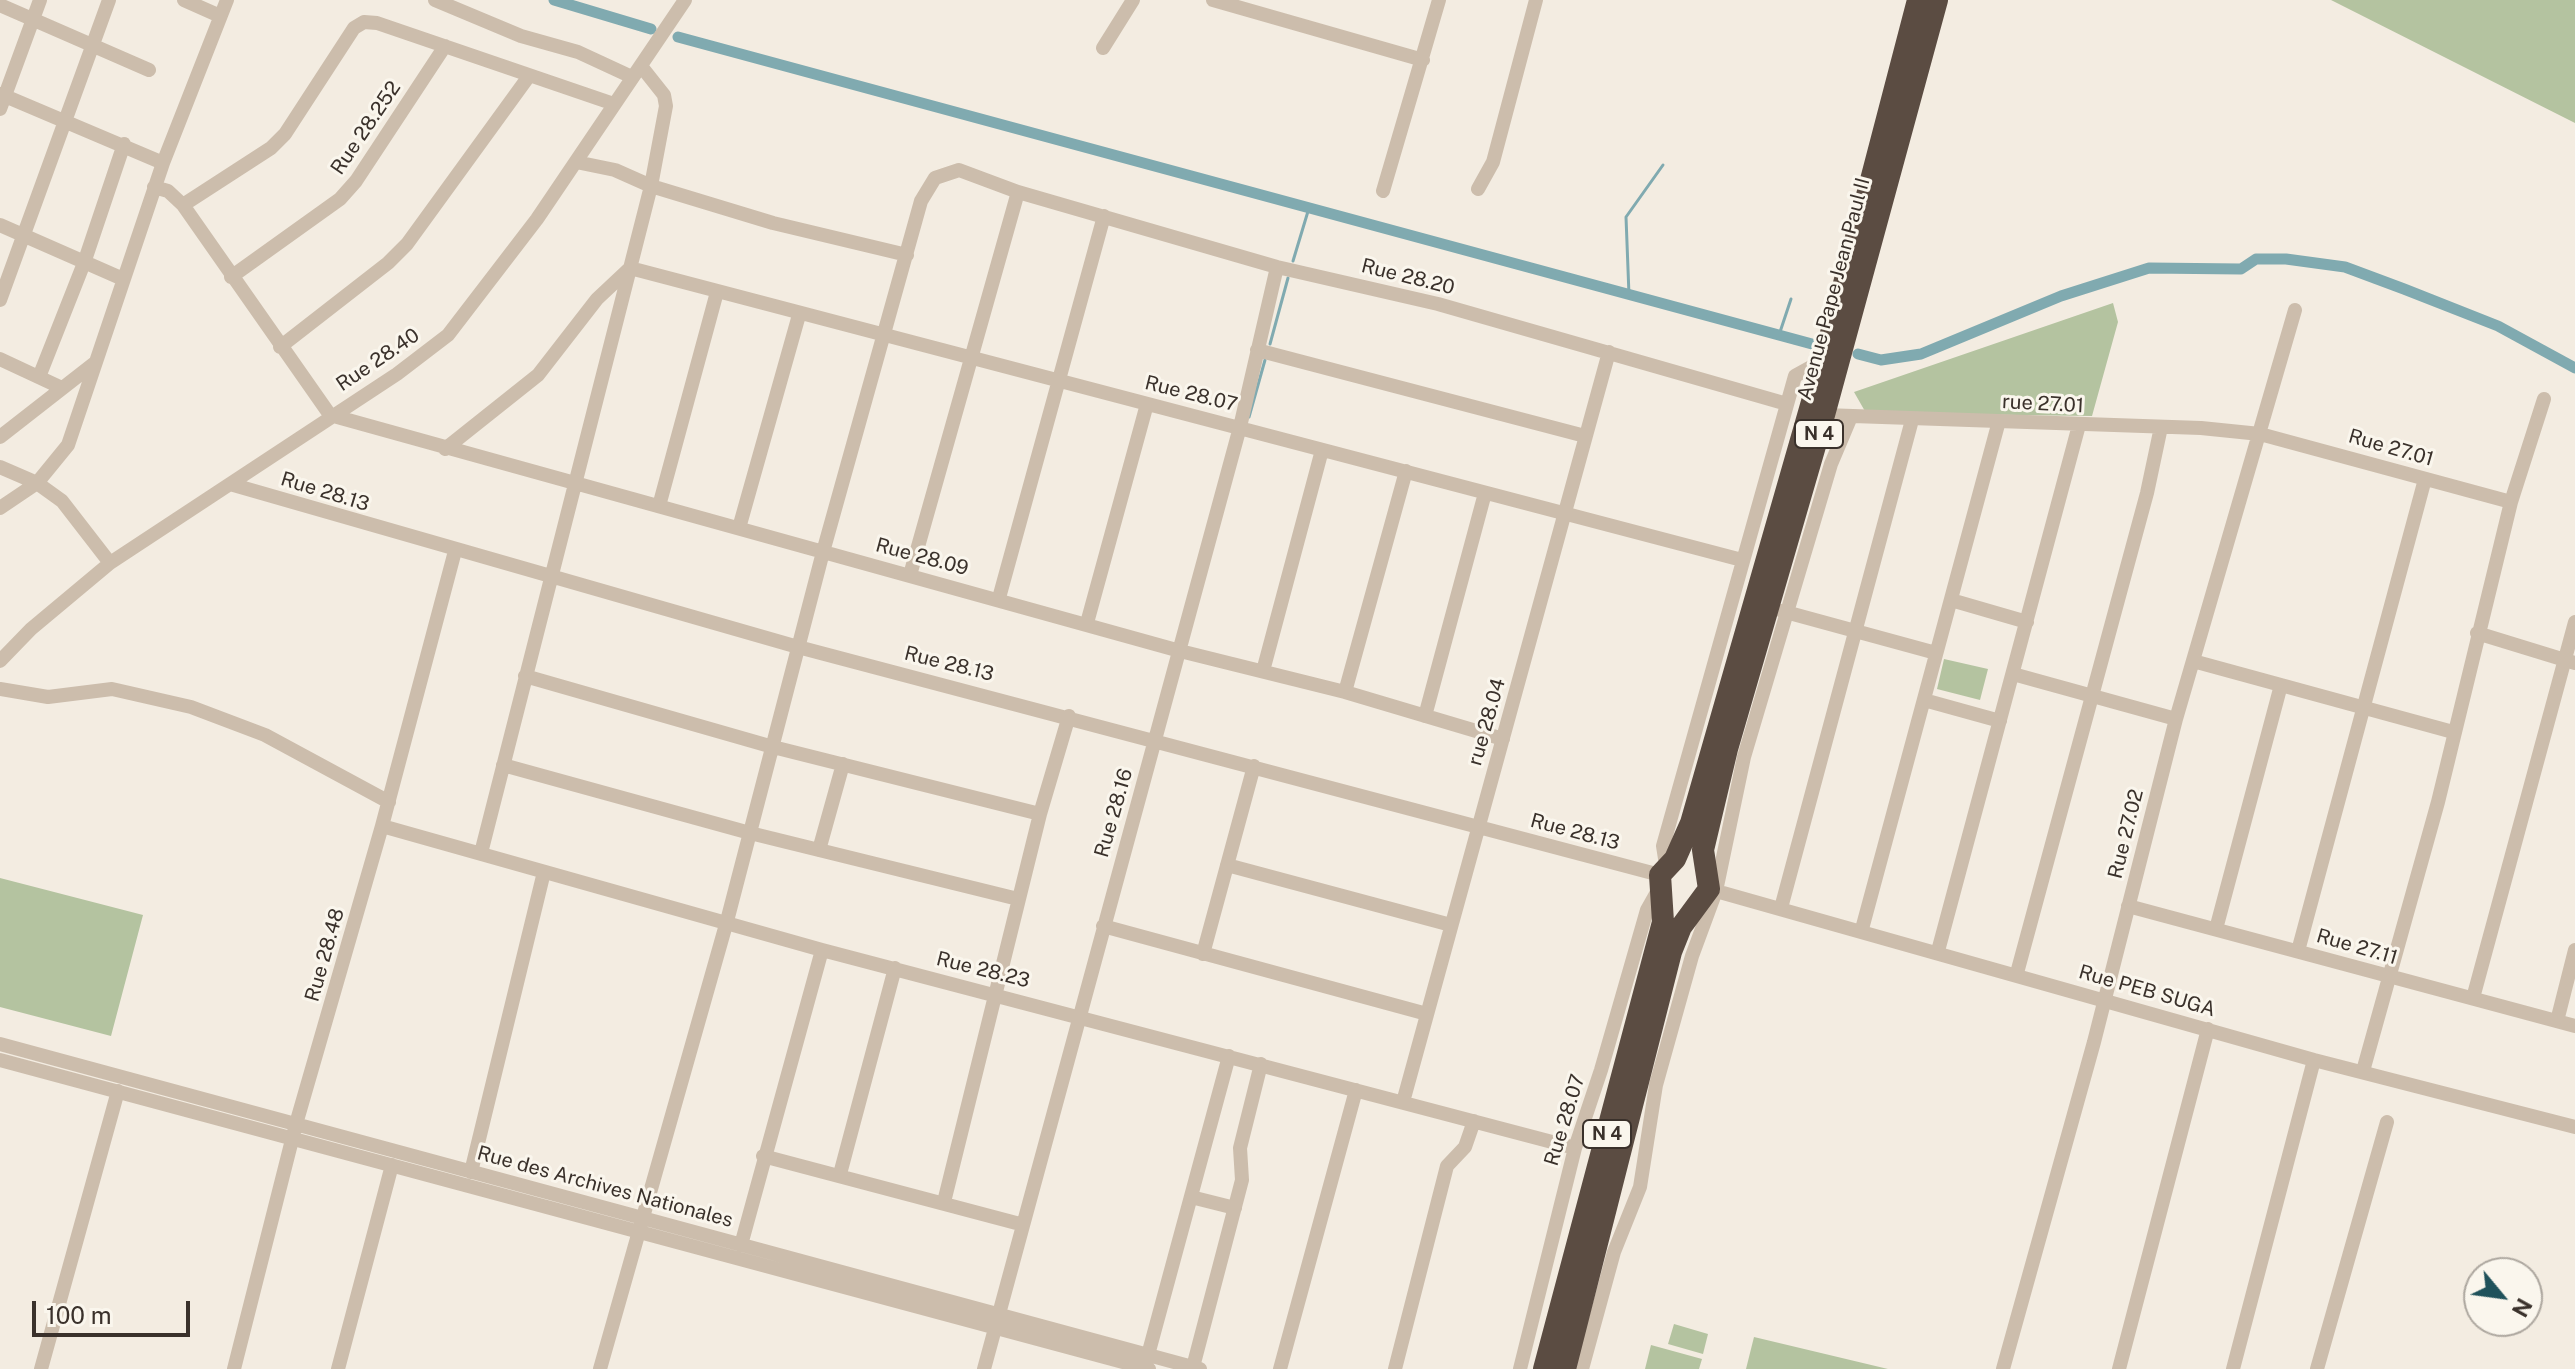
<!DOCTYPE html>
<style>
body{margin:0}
#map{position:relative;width:2575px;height:1369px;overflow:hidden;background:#f3ece1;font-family:"Public Sans",sans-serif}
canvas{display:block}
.north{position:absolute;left:2463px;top:1257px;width:80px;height:80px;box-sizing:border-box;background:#faf6ed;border:2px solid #ada79f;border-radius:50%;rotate:119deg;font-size:22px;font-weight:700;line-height:32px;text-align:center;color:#3a312b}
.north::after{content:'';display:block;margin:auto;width:28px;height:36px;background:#20525b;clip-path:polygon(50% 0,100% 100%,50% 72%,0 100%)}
.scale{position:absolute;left:32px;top:1301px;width:158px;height:36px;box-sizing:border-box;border:4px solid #3a312b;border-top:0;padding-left:10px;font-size:24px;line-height:28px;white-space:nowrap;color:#3a312b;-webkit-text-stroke:6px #faf6ed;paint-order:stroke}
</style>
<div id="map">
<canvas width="2575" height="1369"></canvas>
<div class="north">N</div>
<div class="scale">100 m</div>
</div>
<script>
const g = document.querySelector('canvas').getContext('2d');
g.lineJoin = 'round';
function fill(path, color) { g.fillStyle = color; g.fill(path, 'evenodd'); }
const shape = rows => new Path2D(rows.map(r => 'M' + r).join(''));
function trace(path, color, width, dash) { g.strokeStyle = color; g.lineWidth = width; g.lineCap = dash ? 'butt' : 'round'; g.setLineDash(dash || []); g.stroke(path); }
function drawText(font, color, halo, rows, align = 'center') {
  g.font = font + ' "Public Sans",sans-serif'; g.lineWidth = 6; g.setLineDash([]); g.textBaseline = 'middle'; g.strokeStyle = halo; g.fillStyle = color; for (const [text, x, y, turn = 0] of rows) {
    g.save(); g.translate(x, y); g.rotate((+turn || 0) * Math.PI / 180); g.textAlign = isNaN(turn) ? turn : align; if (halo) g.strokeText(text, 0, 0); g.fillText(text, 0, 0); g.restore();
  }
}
fill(shape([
 [2331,0,2575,0,2575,123],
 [2113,303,2118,322,2092,416,1866,413,1854,392],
 [1944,659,1988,669,1980,700,1937,689],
 [0,878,143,915,111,1036,0,1007],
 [1674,1324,1708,1334,1703,1354,1668,1344],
 [1754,1337,1888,1369,1746,1369],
 [1651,1345,1702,1359,1699,1369,1645,1369]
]), '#b4c3a0');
trace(shape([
 [1293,261,1309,208],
 [1629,295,1626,217,1663,165],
 [1779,335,1791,299],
 [1270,344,1288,278],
 [1249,417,1265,360]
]), '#80aab0', 3);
trace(shape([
 [554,0,651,29],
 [678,37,1812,344],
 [1858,354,1881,360,1921,354,2061,296,2149,268,2241,269,2256,259,2286,259,2345,267,2404,289,2498,326,2575,368]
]), '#80aab0', 11);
trace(shape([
 [184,0,220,16],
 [435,0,521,36,578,52,632,77],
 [1213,0,1423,60],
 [0,5,149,70],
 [1103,48,1133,0],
 [0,94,163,163],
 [0,109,40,0],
 [576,162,615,170,651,186,773,223,907,255],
 [154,187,168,191,183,205,330,415,1180,651,1345,692,1503,739],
 [1478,189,1493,162,1536,0],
 [1383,191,1439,0],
 [183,205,271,148,285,134,354,28,364,22,377,23,614,104],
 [0,225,123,279],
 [231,277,340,199,356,181,445,46],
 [0,300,109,0],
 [280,347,388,263,407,244,529,76],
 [1257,350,1585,436],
 [0,359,62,388],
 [39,377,84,263,124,144],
 [1824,415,2201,428,2260,434,2511,502],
 [0,437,96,362],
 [445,449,538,375,597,299,630,268,1742,560],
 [0,467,37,483,62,501,110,563],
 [230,484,798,647,1660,875],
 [659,506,717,292],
 [0,508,37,483,68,445,163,163,227,0],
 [739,528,799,315],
 [910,575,1018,192],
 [999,598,1104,216],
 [1951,600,2027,622],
 [1782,611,1936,653],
 [1087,623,1147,404],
 [2477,633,2575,663],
 [0,661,31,629,110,563,397,374,448,335,537,219,685,0],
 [2193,661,2453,732],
 [1263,671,1322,450],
 [2013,674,2176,719],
 [525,676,773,747,1040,814],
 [0,689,48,697,112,689,191,707,265,735,389,802],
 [1345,692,1406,471],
 [1924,700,2000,721],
 [1425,716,1485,493],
 [503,765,750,833,1018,899],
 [382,826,822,950,1575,1148],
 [819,850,843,764],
 [481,853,651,186,666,106,664,95,641,66],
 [1227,865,1451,925],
 [1666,865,1663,846,1795,376,1824,360],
 [1709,889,2314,1060,2575,1127],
 [2128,906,2575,1026],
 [1781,908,1912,420],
 [1103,926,1427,1014],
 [1862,929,1999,421],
 [2216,929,2281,685],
 [1938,951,2079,425],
 [2298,951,2425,479],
 [1203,954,1254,766],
 [2017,973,2147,493,2161,427],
 [2473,998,2575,622],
 [2557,1021,2575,950],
 [0,1044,1200,1369],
 [0,1060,1149,1369],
 [2363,1071,2438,802,2511,502,2544,399],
 [1403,1102,1609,352],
 [763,1156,1020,1224],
 [471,1172,544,872],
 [840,1174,895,968],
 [1191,1197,1235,1208],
 [944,1202,1040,814,1069,716],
 [741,1245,822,950],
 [1148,1355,1229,1056],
 [1193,1367,1242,1180,1240,1148,1261,1064],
 [41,1369,118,1091],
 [234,1369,296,1124,382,826,455,551],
 [338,1369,392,1165],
 [600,1369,727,921,823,552,921,201,935,178,959,170,1018,192,1277,267,1438,304,1787,404],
 [984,1369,1240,427,1277,267],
 [1280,1369,1356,1090],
 [1395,1369,1447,1166,1465,1147,1474,1121],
 [1520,1369,1575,1148,1601,1070,1647,910,1660,887],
 [1582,1369,1614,1252,1640,1187,1656,1085,1692,956,1716,891,1744,757,1831,464,1850,419],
 [2003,1369,2094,1042,2176,719,2295,310],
 [2119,1369,2208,1029],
 [2233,1369,2314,1060],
 [2317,1369,2387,1122]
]), '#ccbdac', 14);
trace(shape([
 [1544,1369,1663,922,1660,875,1675,859,1691,823,1824,360,1918,0],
 [1565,1369,1671,952,1681,927,1709,889,1703,850,1727,749,1824,415,1937,0]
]), '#5b4c42', 22);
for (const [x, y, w] of [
 [1819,434,48],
 [1607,1134,48]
]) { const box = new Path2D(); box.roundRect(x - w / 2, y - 14, w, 28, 6); g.fillStyle = '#faf6ed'; g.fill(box); trace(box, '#3a312b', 2); }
drawText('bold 18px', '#3a312b', null, [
 ["N 4",1819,434],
 ["N 4",1607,1134]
]);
drawText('20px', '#3a312b', '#faf6ed', [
 ["Rue 28.252",366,128,-56],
 ["Rue 28.20",1408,277,14],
 ["Avenue Pape Jean Paul II",1834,289,-75],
 ["Rue 28.40",378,360,-34],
 ["Rue 28.07",1191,394,14],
 ["rue 27.01",2043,404,3],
 ["Rue 27.01",2391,448,16],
 ["Rue 28.13",325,492,17],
 ["Rue 28.09",922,557,15],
 ["Rue 28.13",949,664,14],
 ["rue 28.04",1487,722,-74],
 ["Rue 28.16",1114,813,-74],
 ["Rue 28.13",1575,832,15],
 ["Rue 27.02",2126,834,-76],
 ["Rue 27.11",2357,947,16],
 ["Rue 28.48",325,955,-74],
 ["Rue 28.23",983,970,14],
 ["Rue PEB SUGA",2147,991,16],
 ["Rue 28.07",1565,1120,-73],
 ["Rue des Archives Nationales",605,1187,15]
]);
</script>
